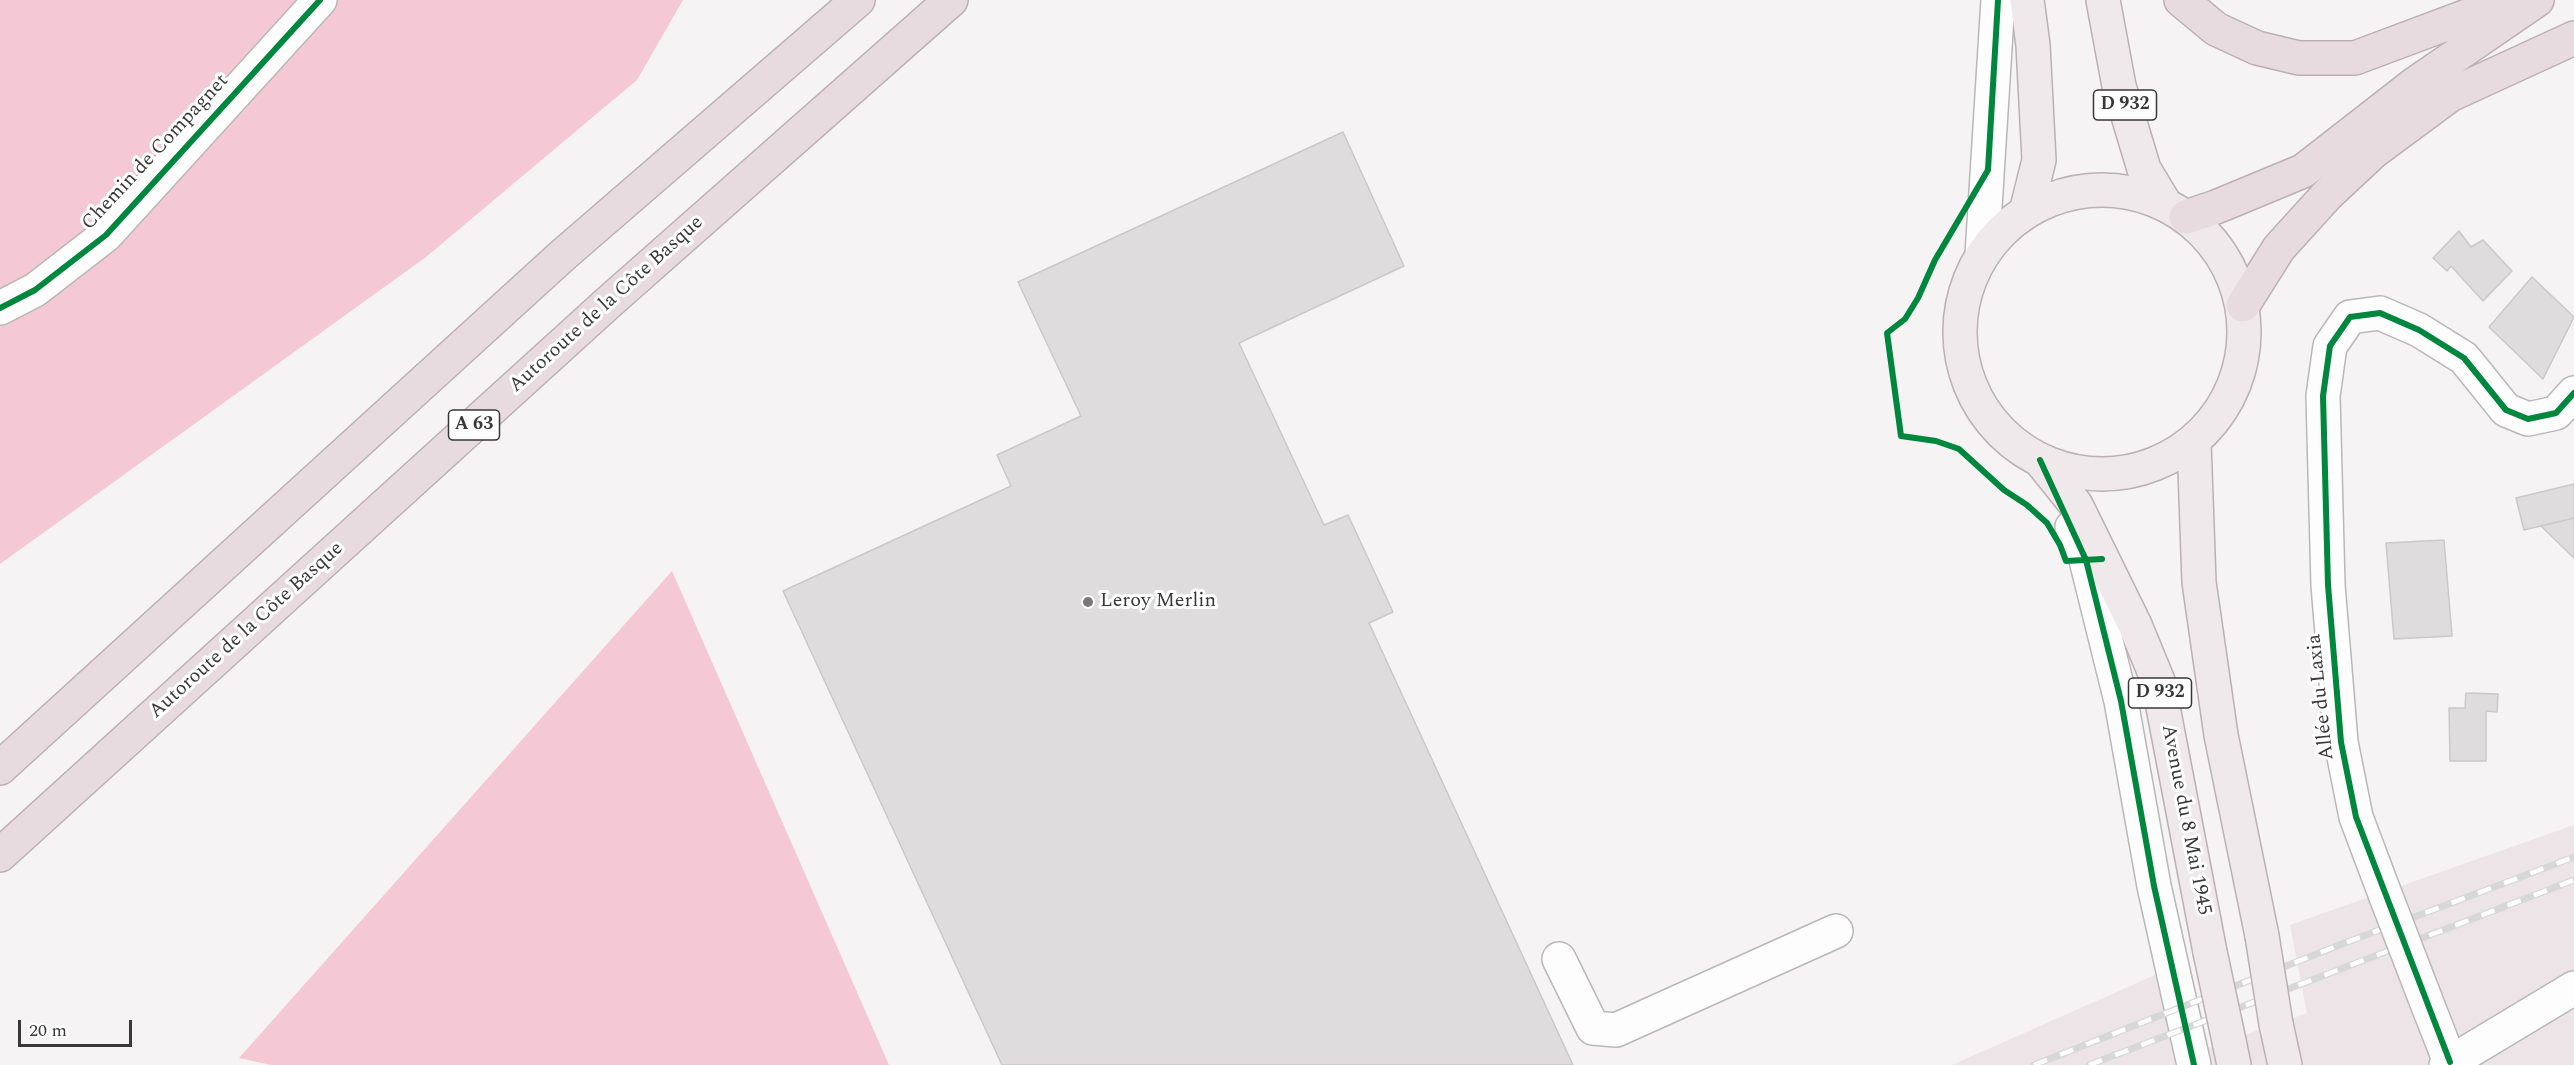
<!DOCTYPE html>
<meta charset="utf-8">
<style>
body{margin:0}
#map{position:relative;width:2574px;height:1065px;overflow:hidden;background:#f5f3f4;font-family:Spectral,serif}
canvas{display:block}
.scale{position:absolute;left:18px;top:1020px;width:114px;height:27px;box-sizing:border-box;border:3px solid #393838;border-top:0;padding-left:8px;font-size:18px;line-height:21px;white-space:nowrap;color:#393838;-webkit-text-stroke:4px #fff;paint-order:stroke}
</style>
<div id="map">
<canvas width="2574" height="1065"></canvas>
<div class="scale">20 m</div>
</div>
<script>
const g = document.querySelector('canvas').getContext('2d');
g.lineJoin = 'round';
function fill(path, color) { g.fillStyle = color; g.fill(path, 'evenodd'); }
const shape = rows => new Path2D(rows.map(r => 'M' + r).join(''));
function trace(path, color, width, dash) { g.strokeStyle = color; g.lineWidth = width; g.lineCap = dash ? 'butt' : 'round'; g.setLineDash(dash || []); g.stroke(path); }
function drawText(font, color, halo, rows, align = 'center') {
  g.font = font + ' Spectral,serif'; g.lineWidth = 6; g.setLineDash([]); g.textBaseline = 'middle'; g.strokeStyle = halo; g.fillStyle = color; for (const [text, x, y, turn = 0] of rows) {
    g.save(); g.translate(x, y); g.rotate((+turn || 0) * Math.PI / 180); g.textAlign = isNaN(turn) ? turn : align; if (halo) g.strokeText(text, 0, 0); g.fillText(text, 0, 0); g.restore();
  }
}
fill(shape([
 [2574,825,2574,1065,1952,1065,2173,967,2185,1056,2307,1013,2290,925]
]), '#ece4e6');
fill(shape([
 [0,0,683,0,637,80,426,257,0,564],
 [672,571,889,1065,271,1065,239,1058]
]), '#f5c8d6');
const building = shape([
 [1343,132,1404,266,1239,343,1324,525,1348,515,1393,612,1369,623,1573,1065,1002,1065,783,591,1011,486,997,455,1081,416,1018,282,1343,132],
 [2459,231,2471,247,2483,240,2512,271,2483,301,2451,266,2447,271,2433,258,2459,231],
 [2532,277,2574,317,2543,379,2489,327,2532,277],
 [2574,484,2574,518,2524,530,2516,498,2574,484],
 [2574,518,2574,558,2541,526,2574,518],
 [2444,540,2452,636,2394,639,2386,543,2444,540],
 [2466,693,2498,694,2497,712,2486,711,2486,761,2450,761,2449,708,2465,708,2466,693]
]);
fill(building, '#dedcdd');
trace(building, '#cac9c9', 1.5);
const minor = shape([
 [1982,255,1998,0],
 [0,308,35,290,106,235,320,0],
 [2072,527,2086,560,2121,701,2154,886,2194,1065],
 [2385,894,2356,817,2341,742,2328,585,2323,396,2330,346,2350,317,2380,313,2419,330,2464,358,2506,410,2528,419,2556,413,2574,393],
 [1559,959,1593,1028,1616,1030,1836,931],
 [2425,998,2450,1062],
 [2446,1065,2574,988]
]);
const major = shape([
 [2103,0,2119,86,2144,169,2165,204],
 '1960 332a142 142 0 1 1 284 0a142 142 0 1 1-284 0Z',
 [2026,212,2039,160,2033,45,2027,0],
 [2194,441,2199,582,2221,735,2262,936],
 [2040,460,2076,505,2135,625,2158,681,2210,952],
 [2276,1024,2285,1065],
 [2229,1041,2234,1065]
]);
const highway = shape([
 [2181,0,2216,29,2257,48,2299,58,2355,58,2510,0],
 [2186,217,2216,207,2303,171,2416,83,2537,0],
 [2243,305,2279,248,2328,194,2373,152,2450,95,2574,38],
 [0,768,563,255,858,0],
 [0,855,609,302,951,0]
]);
trace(minor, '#b9b8b8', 36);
trace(major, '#bcb0b4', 36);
trace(highway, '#bcb0b4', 36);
trace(minor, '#fefdfd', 33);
trace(major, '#f0e9ec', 33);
trace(highway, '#e7dbe0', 33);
const rail = shape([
 [2034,1065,2342,944,2574,857],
 [2089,1065,2574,880]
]);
trace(rail, '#d7d7d7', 7);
trace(rail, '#fff', 4.5, [14]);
const minorBridge = shape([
 [2385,894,2425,998]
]);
const majorBridge = shape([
 [2262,936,2276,1024],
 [2210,952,2229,1041]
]);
trace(minorBridge, '#b9b8b8', 36, []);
trace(majorBridge, '#bcb0b4', 36, []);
trace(minorBridge, '#fefdfd', 33);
trace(majorBridge, '#f0e9ec', 33);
trace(shape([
 [1998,0,1988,170,1935,260,1918,298,1905,319,1887,333,1901,436,1936,441,1959,449,2004,490,2027,505,2047,523,2060,545,2066,561,2102,559],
 [0,308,35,290,106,235,320,0],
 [2040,460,2086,560,2121,701,2154,886,2194,1065],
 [2450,1062,2356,817,2341,742,2328,585,2323,396,2330,346,2350,317,2380,313,2419,330,2464,358,2506,410,2528,419,2556,413,2574,393]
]), '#00873e', 6);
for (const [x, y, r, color] of [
 [1088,602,6,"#7b797a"]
]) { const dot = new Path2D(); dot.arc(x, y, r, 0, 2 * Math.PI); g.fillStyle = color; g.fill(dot); trace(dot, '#fff', 2); }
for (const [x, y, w] of [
 [2125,105,63],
 [474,425,51],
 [2160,693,63]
]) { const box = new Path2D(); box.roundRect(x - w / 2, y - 15, w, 30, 4.5); g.fillStyle = '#fff'; g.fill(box); trace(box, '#393838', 1.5); }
drawText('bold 18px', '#393838', null, [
 ["D 932",2125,105],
 ["A 63",474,425],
 ["D 932",2160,693]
]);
drawText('20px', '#393838', '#fff', [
 ["Chemin de Compagnet",156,153,-47],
 ["Autoroute de la Côte Basque",607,305,-42],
 ["Autoroute de la Côte Basque",247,631,-42],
 ["Allée du Laxia",2322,697,-96],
 ["Avenue du 8 Mai 1945",2185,820,79]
]);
drawText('20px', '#393838', '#fff', [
 ["Leroy Merlin",1100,602]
], 'left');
</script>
